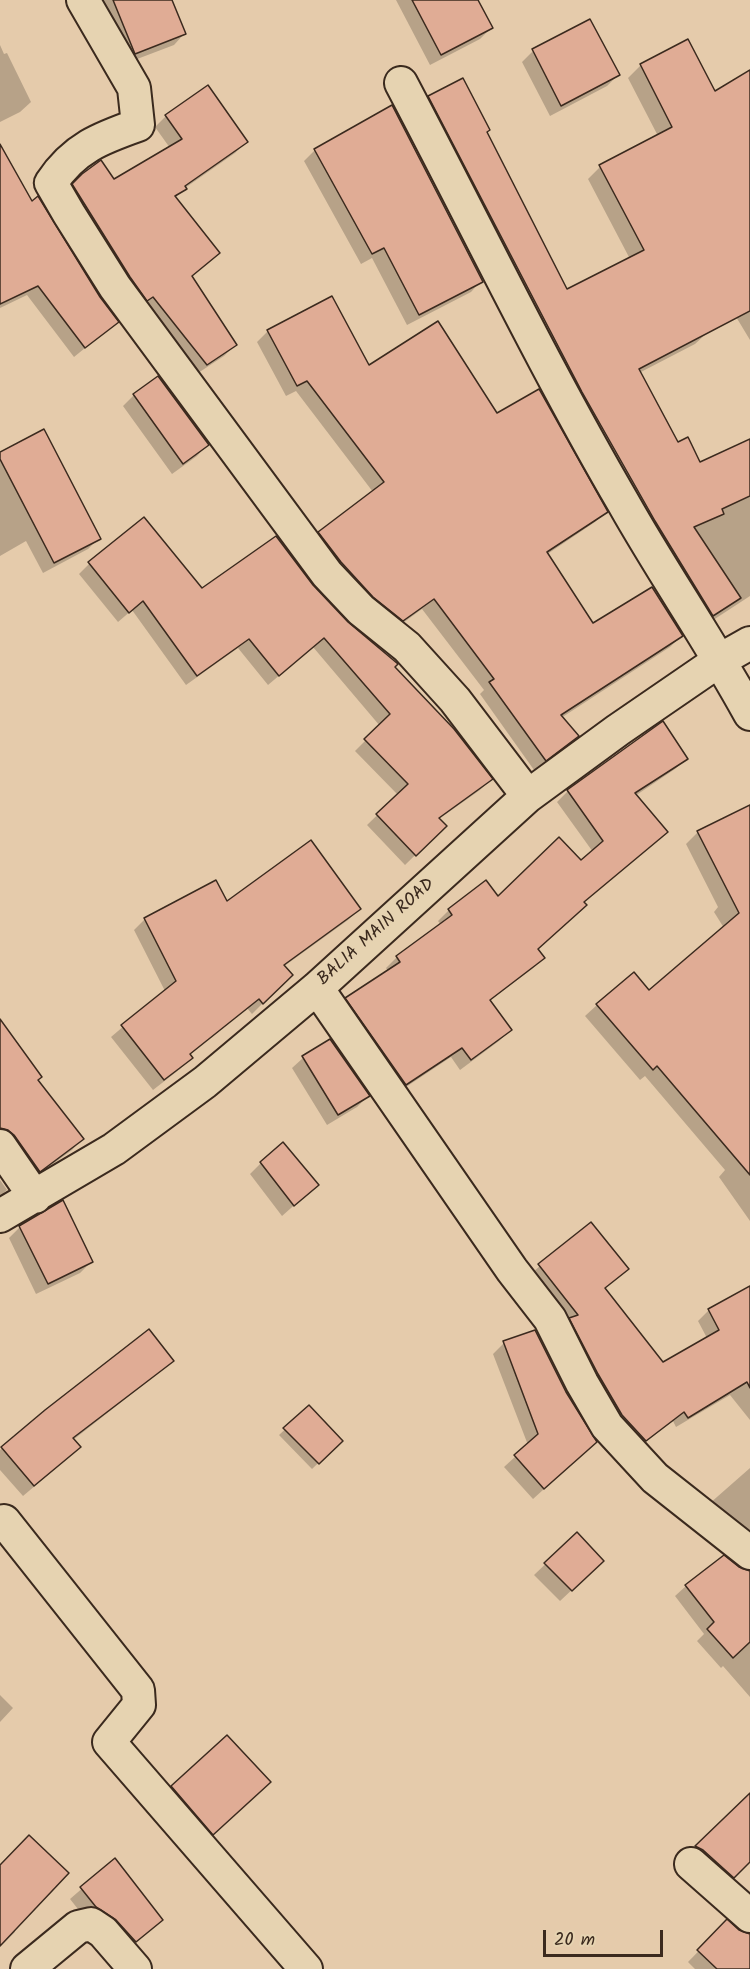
<!DOCTYPE html>
<html>
<head>
<meta charset="utf-8">
<style>
  body { margin:0 }
  #map { position:relative; width:750px; height:1969px; overflow:hidden; background:#e5cbab; font-family:Kalam,sans-serif }
  canvas { display:block }
  .scale { position:absolute; left:543px; top:1930px; width:120px; height:27px; box-sizing:border-box; border:3px solid #3b2a1e; border-top:0; padding-left:8px; font-size:18px; line-height:21px; white-space:nowrap; color:#3b2a1e; -webkit-text-stroke:4px #e6d3b1; paint-order:stroke }
</style>
</head>
<body>
<div id="map">
<canvas width="750" height="1969"></canvas>
<div class="scale">20 m</div>
</div>
<script>
const g = document.querySelector('canvas').getContext('2d');
g.lineJoin = 'round';
function paint(path, color) {
  g.fillStyle = color;
  g.fill(path, 'evenodd');
}
function strokePath(path, color, width, dash) {
  g.strokeStyle = color;
  g.lineWidth = width;
  g.lineCap = dash ? 'butt' : 'round';
  g.setLineDash(dash || []);
  g.stroke(path);
}
function label(font, color, halo, rows, align = 'center') {
  g.font = font + ' Kalam,sans-serif';
  g.lineWidth = 4.5;
  g.setLineDash([]);
  g.textBaseline = 'middle';
  g.strokeStyle = halo;
  g.fillStyle = color;
  for (const [text, x, y, turn = 0] of rows) {
    g.save();
    g.translate(x, y);
    g.rotate((+turn || 0) * Math.PI / 180);
    g.textAlign = isNaN(turn) ? turn : align;
    if (halo) g.strokeText(text, 0, 0);
    g.fillText(text, 0, 0);
    g.restore();
  }
}
const shadow = new Path2D(`
  M89,0h82l13,34 -10,11 -50,19z
  M396,0h81l14,28 -11,11 -50,26z
  M590,21l28,54 -11,11 -57,30 -28,-54 11,-11z
  M0,45l4,9 3,-1 24,49 -11,10 -20,10z
  M641,65l73,28 36,-21v268l-62,-103 20,95 -13,12 -56,29 38,71 22,20 51,-23v155l-49,32 -285,-519 13,-12 57,36 81,158 63,-32 -42,-80 12,-12 58,-31 -30,-58z
  M166,116l80,26 -11,11 -50,35 -10,10 43,55 -27,24 44,68 -11,11 -29,19 -54,-69 -70,-119 12,-12 31,6 56,-33 -15,-21z
  M0,147l31,56 86,119 -43,35 -47,-62 -27,13z
  M315,150l166,131 -10,11 -64,33 -35,-67 -11,6 -57,-103z
  M268,331l229,84 109,96 -11,11 -49,33 46,70 89,11 -11,11 -109,71 16,18 -11,11 -32,23 -54,-76 4,-4 -62,-81 -30,22 -83,-87 10,-11 54,-41 -77,-101 -10,5 -29,-54z
  M134,395l73,50 -10,11 -25,18 -49,-68z
  M0,454l99,84 -11,11 -45,24 -17,-32 -26,15z
  M89,564l113,26 109,-4 82,82 98,111 -11,11 -41,29 6,7 -40,39 -38,-40 31,-30 -43,-44 25,-25 -67,-79 -45,38 -30,-37 -52,37 -54,-75 -14,12 -39,-48z
  M686,759l-11,10 -40,27 30,36 -82,71 -46,47 6,8 -11,11 -43,32 21,29 -11,11 -39,29 -9,-13 -57,38 -58,-85 10,-11 42,-28 -2,-3 11,-11 44,-32 -3,-4 11,-11 49,-11 83,-37 12,-10 -36,-50 11,-11z
  M750,806v415l-31,-44 6,-7 -80,-94 -5,4 -55,-64 12,-11 52,-13 75,-64 -10,-16 4,-5 -32,-63 12,-12z
  M226,903l133,6 -11,11 -65,47 8,8 -39,39 -5,-6 -58,47 2,3 -11,11 -27,21 -42,-53 54,-46 -31,-61 11,-11z
  M0,1056l36,24 46,59 -10,11 -44,32 -28,-39z
  M303,1058l65,38 -11,11 -30,18 -35,-57z
  M261,1163l56,22 -35,31 -32,-42z
  M0,1180l7,10 -7,6z
  M591,1224l36,45 -23,20 59,75 44,-26 -9,-17 11,-11 41,-22v132l-20,-25 -54,32 -3,-6 -39,30 -106,-175z
  M20,1227l71,35 -11,11 -44,21 -27,-56z
  M504,1343l80,110 -51,46 -29,-32 24,-22 -35,-91z
  M172,1361l-11,10 -88,69 -5,18 -45,38 -23,-26v-20l46,-39z
  M309,1407l32,34 -29,28 -33,-34z
  M750,1468v82l-41,-46z
  M577,1534l14,38 -31,29 -26,-26z
  M724,1557l14,11 12,4v125l-27,-31 -2,2 -24,-27 7,-7 -29,-38 11,-10z
  M0,1695l13,13 -13,14z
  M172,1787l86,6 -57,51 -40,-46z
  M750,1795v66l-28,27 -37,-30z
  M115,1860l46,60 -37,32 -39,-34 -15,-19z
  M0,1867l15,65 -15,15z
  M727,1922l11,9 12,4v34h-55l-7,-7z`);
const building = new Path2D(`
  M113,0h59l14,34 -51,20z
  M412,0h66l15,28 -52,27z
  M590,19l30,56 -59,31 -29,-57z
  M688,39l27,52 35,-21v241l-111,58 39,73 10,-5 12,25 50,-23v57l-28,13 2,5 -30,13 47,71 -28,18 -58,-95 -73,-129 -154,-296 35,-18 27,52 -3,2 80,157 77,-39 -45,-85 73,-38 -32,-63z
  M208,85l40,57 -63,44 2,3 -12,7 45,57 -28,23 45,69 -30,20 -54,-68 -6,4 -17,-24 -58,-93 10,-10 19,-14 13,19 68,-40 -17,-24z
  M392,105l91,177 -64,33 -35,-67 -12,6 -58,-105z
  M0,144l32,57 6,-5 62,101 19,25 -34,26 -47,-62 -38,18z
  M332,296l37,69 69,-44 59,92 42,-24 69,123 -61,40 46,71 59,-36 31,49 -122,79 18,21 -33,25 -57,-79 5,-3 -60,-80 -31,22 -30,-24 -32,-35 -23,-30 66,-50 -77,-101 -10,5 -30,-56z
  M158,376l51,69 -26,19 -50,-70z
  M44,429l57,110 -47,24 -54,-104v-7z
  M144,517l58,71 74,-52 37,49 35,37 50,42 -3,3 59,62 39,50 -54,39 8,8 -31,30 -40,-42 32,-30 -44,-45 26,-25 -66,-76 -45,38 -30,-37 -52,37 -54,-75 -14,12 -41,-51z
  M663,721l25,38 -53,34 33,39 -84,70 3,3 -49,44 7,9 -55,42 22,30 -41,30 -9,-12 -56,37 -61,-87 55,-36 -4,-6 56,-41 -4,-6 38,-29 12,16 61,-59 22,23 22,-19 -36,-51z
  M750,805v370l-93,-109 -4,4 -57,-66 38,-32 15,18 90,-77 -42,-82z
  M311,840l50,69 -77,56 9,10 -30,29 -4,-5 -69,55 3,4 -29,22 -43,-55 55,-44 -32,-63 72,-38 11,21z
  M0,1019l42,58 -4,3 46,59 -44,33 -26,-37 -6,-5 -8,-2z
  M330,1039l40,57 -32,19 -36,-59z
  M283,1142l36,43 -25,21 -34,-44z
  M63,1200l30,62 -45,22 -29,-58z
  M591,1222l38,47 -24,19 58,74 56,-32 -11,-21 42,-23v102l-3,-6 -59,36 -4,-6 -38,29 -24,-26 -24,-41 -29,-56 9,-3 -40,-51z
  M149,1329l25,32 -101,77 8,9 -47,39 -33,-39 44,-37z
  M535,1330l31,62 31,50 -53,47 -30,-34 24,-21 -35,-93z
  M309,1405l34,36 -24,23 -36,-36z
  M577,1532l27,29 -32,30 -28,-28z
  M724,1555l15,12 11,4v71l-17,16 -26,-29 7,-7 -29,-37z
  M227,1735l44,47 -58,53 -42,-49z
  M750,1793v69l-16,16 -31,-28 -8,-4z
  M29,1835l40,38 -69,73v-81z
  M115,1858l48,62 -27,22 -20,-22 -20,-13 -16,-20z
  M727,1919l12,11 11,4v35h-33l-20,-19z`);
const street = new Path2D(`
  M83,0l51,88 4,37c-37,13 -64,23 -87,58l18,31 46,73 212,287 34,36 46,37 48,53 73,96
  M401,83c74,140 143,284 223,421 40,71 87,138 126,210
  M317,988l195,282 38,49 32,64 25,43 48,52 95,75
  M0,1146l35,51
  M0,1216l114,-67 91,-67 112,-94 211,-192 90,-66 102,-70 30,-17
  M0,1524l4,-3 134,169 1,15 -30,37 197,227
  M691,1864l59,52
  M27,1969l51,-42 13,-3 12,8 32,37`);
const streetNames = [
  ["BALIA MAIN ROAD",377,933,-42]
];
paint(shadow, '#0003');
paint(building, '#e0ac95');
strokePath(building, '#3b2a1e', 1.5);
strokePath(street, '#3b2a1e', 36);
strokePath(street, '#e6d3b1', 32);
label('18px', '#3b2a1e', '#e6d3b1', streetNames);
</script>
</body>
</html>
